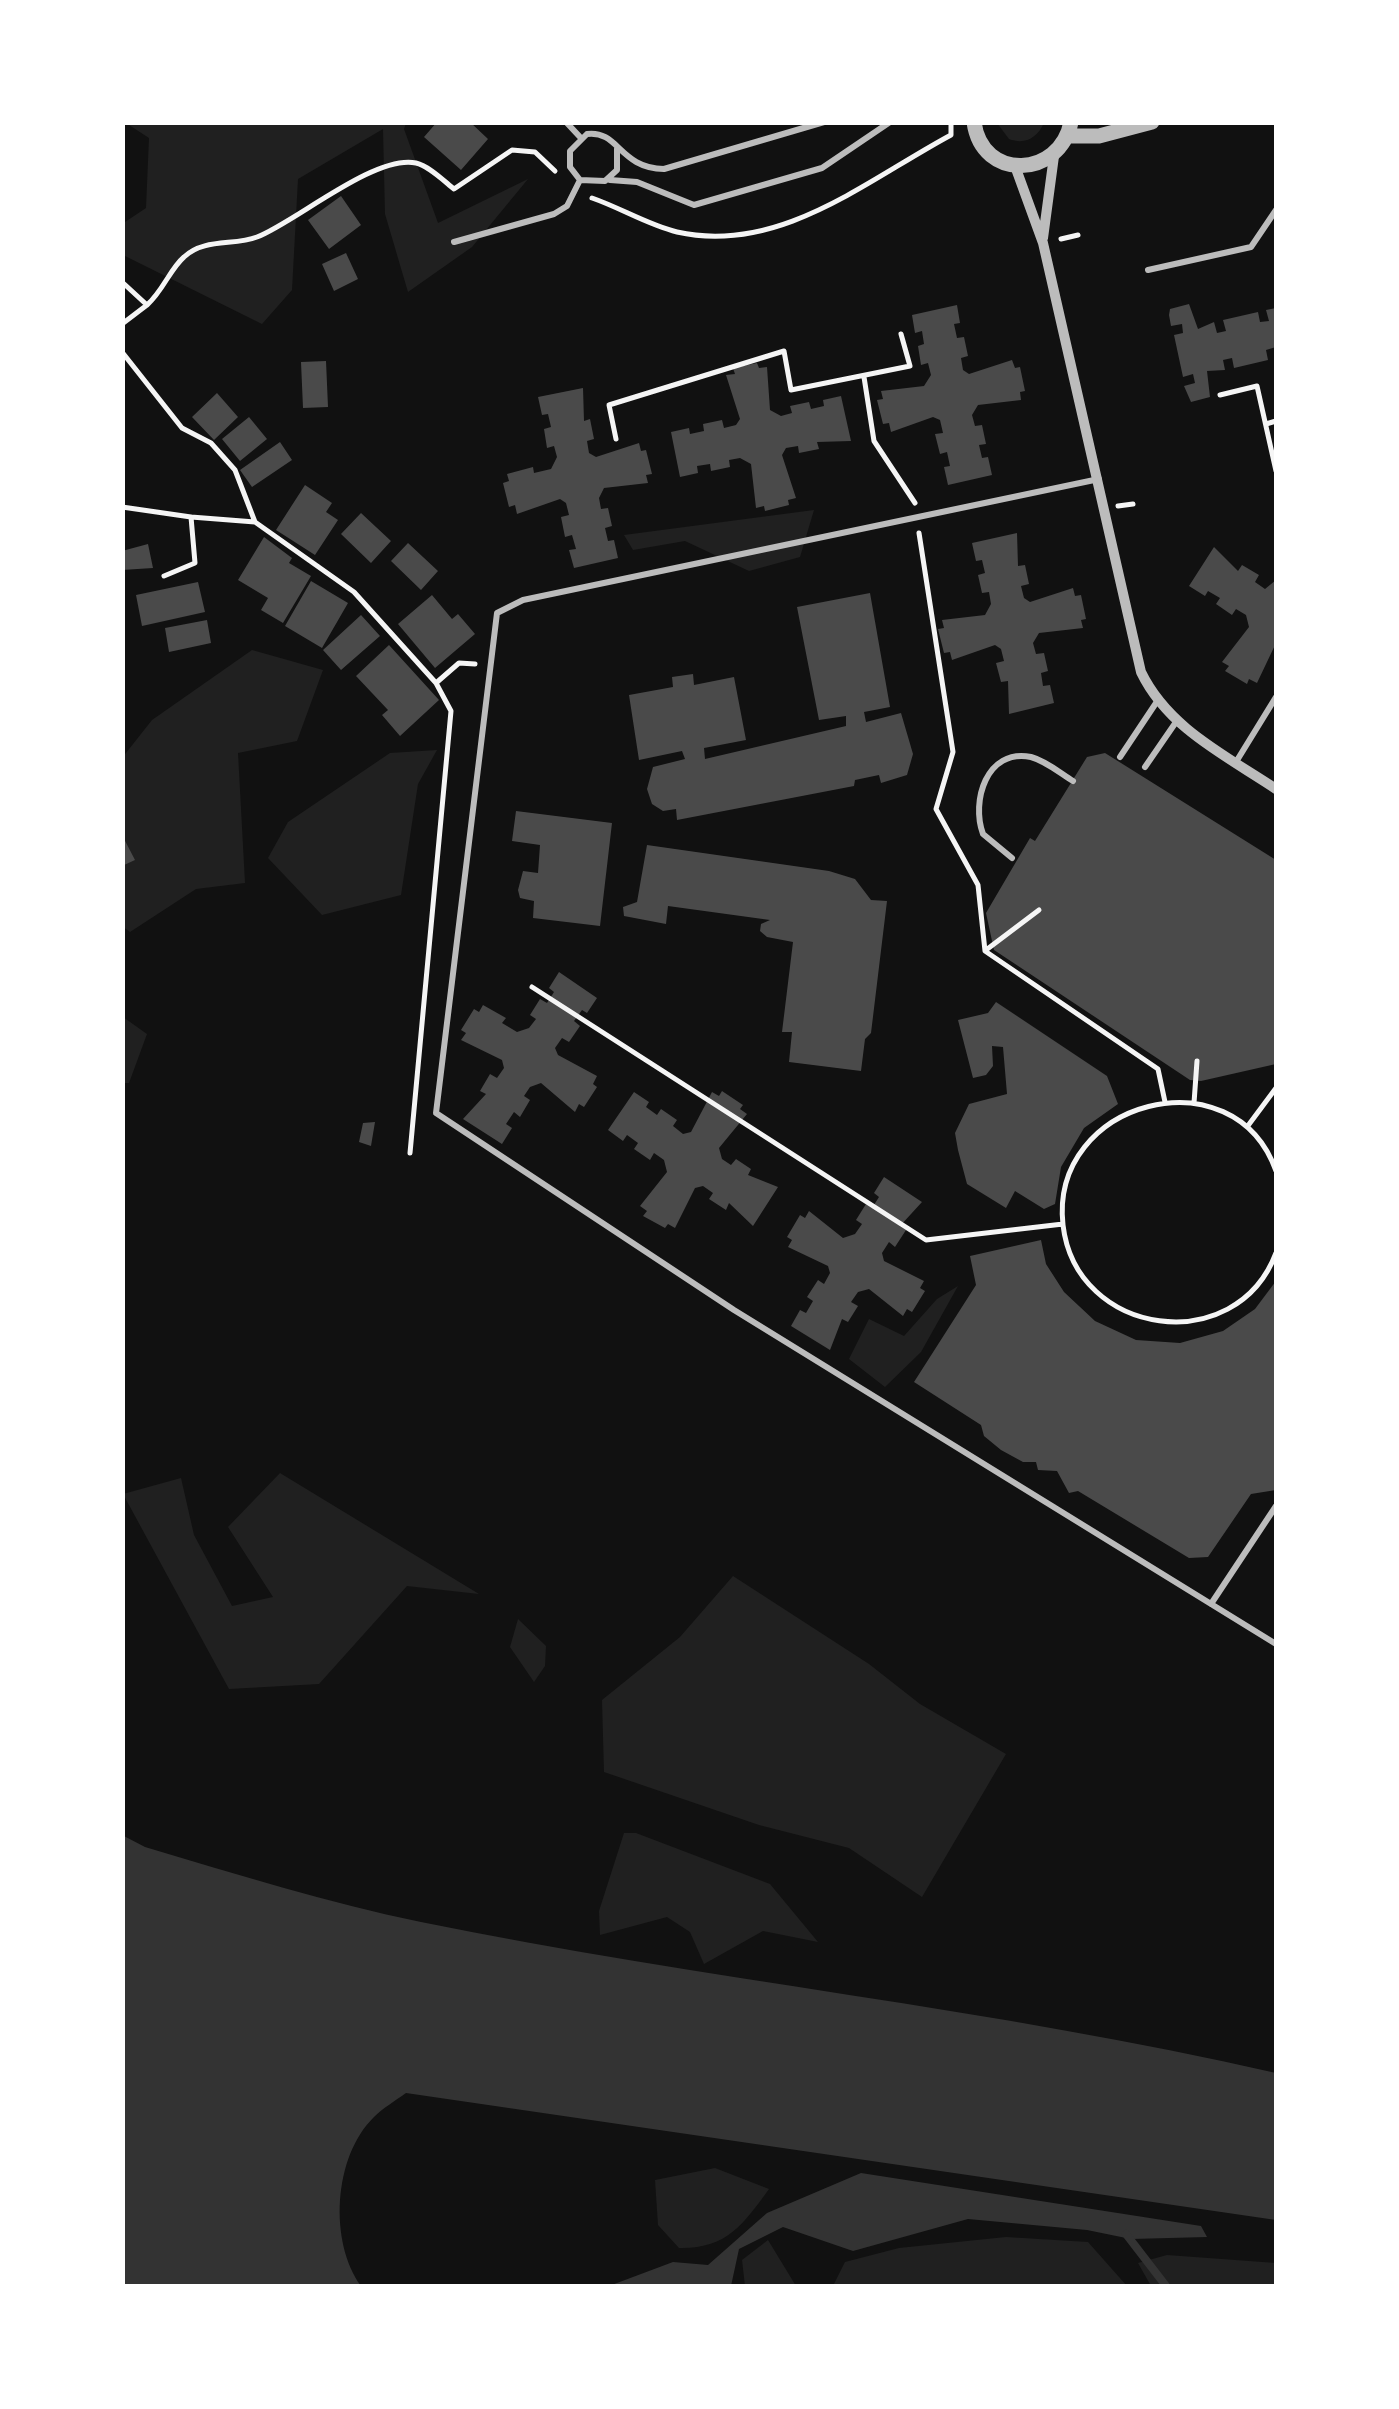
<!DOCTYPE html>
<html>
<head>
<meta charset="utf-8">
<style>
  body { margin:0 }
  #map { position:relative; width:1399px; height:2409px; overflow:hidden; background:#111; font-family:Arial,sans-serif }
  canvas { display:block }
  .frame { position:absolute; inset:0; border:125px solid #fff; pointer-events:none }
</style>
</head>
<body>
<div id="map">
<canvas width="1399" height="2409"></canvas>
<div class="frame"></div>
</div>
<script>
const g = document.querySelector('canvas').getContext('2d');
g.lineJoin = 'round';
function paint(path, color) {
  g.fillStyle = color;
  g.fill(path, 'evenodd');
}
function strokePath(path, color, width, dash) {
  g.strokeStyle = color;
  g.lineWidth = width;
  g.lineCap = dash ? 'butt' : 'round';
  g.setLineDash(dash || []);
  g.stroke(path);
}
const green = new Path2D(`
  M126,123h280l-2,6 34,94 90,-44 -56,68 -64,45 -23,-78 -2,-85 -85,50 -6,111 -30,34 -139,-69 -1,-31 24,-16 3,-70z
  M997,123v-1l47,1c-7,15 -19,22 -35,16z
  M814,510l-14,47 -51,14 -64,-30 -52,9 -9,-15z
  M252,650l71,20 -26,71 -59,12 7,130 -49,6 -66,43 -8,-6v-168l30,-38z
  M437,750l-19,34 -17,111 -79,20 -54,-57 20,-36 102,-69z
  M123,1017l24,17 -18,49h-6z
  M958,1286l-37,66 -36,35 -36,-28 20,-40 35,17 33,-37z
  M280,1473l199,121 -72,-8 -88,98 -90,5 -106,-195 58,-16 13,57 38,71 41,-9 -45,-70z
  M733,1576l136,88 51,40 86,50 -84,143 -73,-49 -90,-23 -155,-53 -2,-72 78,-63z
  M518,1619l28,27 -1,20 -11,16 -24,-35z
  M624,1833h12l134,51 48,58 -55,-11 -59,33 -14,-32 -23,-15 -67,18 -1,-24z
  M715,2168l54,21c-26,36 -43,60 -90,59l-21,-23 -3,-45z
  M1006,2237l82,5 39,44h-294l12,-24 54,-14z
  M768,2240l28,46h-51l-3,-26z
  M1167,2255l109,8v23h-125l-13,-23z`);
const water = new Path2D(`
  M122,1835l23,12c91,27 183,56 276,75 284,58 573,86 855,151v147l-870,-127c-11,8 -23,15 -32,24 -41,40 -45,125 -13,169h-238z
  M861,2173l340,53 6,11 -76,2 -44,-9 -119,-11 -115,32 -70,-24 -44,22 -8,37h-122l64,-24 35,3 59,-52z`);
const stream = new Path2D(`
  M1126,2234l40,52`);
const building = new Path2D(`
  M437,122h33l18,17 -27,31 -37,-33z
  M341,196l20,29 -32,24 -21,-29z
  M346,253l12,26 -24,12 -12,-27z
  M1189,304l9,25 16,-7 3,11 9,-2 -3,-11 35,-8 2,10 9,-1 -3,-11 10,-2v39l-10,3 2,10 -34,8 -2,-10 -9,2 2,10 -18,1 3,26 -19,5 -7,-16 11,-3 -2,-9 -10,3 -9,-42 9,-2 -1,-9 -11,2 -2,-11 1,-6z
  M957,305l3,18 -6,1 3,14 7,-1 4,19 -7,2 2,12 6,4 43,-14 3,8 5,-1 5,24 -5,1 1,8 -43,5 -6,10 3,11 7,-1 4,19 -7,1 3,13 6,-1 4,18 -44,10 -4,-18 6,-1 -3,-14 -7,2 -5,-20 8,-1 -3,-13 -7,-3 -42,15 -2,-9 -6,1 -6,-24 6,-1 -2,-8 43,-5 7,-11 -3,-12 -7,2 -3,-19 6,-2 -2,-13 -7,2 -3,-18z
  M326,361l2,46 -25,1 -2,-46z
  M757,363l2,5 8,-1 3,43 11,6 11,-3 -2,-7 19,-4 2,7 13,-3 -1,-6 18,-4 10,45 -34,1 2,7 -20,4 -1,-7 -12,2 -4,7 14,43 -8,2 1,5 -24,6 -1,-5 -8,2 -5,-44 -11,-6 -11,2 1,7 -19,4 -1,-7 -13,2 1,7 -18,4 -9,-45 18,-4 1,6 14,-3 -1,-7 19,-4 2,8 12,-3 4,-6 -14,-44 9,-1 -2,-6z
  M583,388l1,33 6,-2 4,20 -7,2 2,12 7,4 43,-14 2,8 5,-1 6,24 -6,1 2,8 -44,5 -5,10 2,11 7,-1 4,18 -7,2 3,13 6,-1 4,18 -44,10 -5,-18 7,-1 -4,-14 -7,2 -4,-20 8,-2 -3,-12 -6,-4 -43,15 -2,-9 -6,2 -6,-24 6,-2 -2,-7 26,-7 1,6 17,-4 6,-12 -3,-11 -7,2 -3,-19 7,-2 -3,-13 -6,1 -4,-18z
  M217,393l21,24 -24,23 -22,-23z
  M249,417l18,22 -27,22 -18,-22z
  M280,442l12,18 -40,27 -12,-17z
  M305,485l27,18 -6,9 12,8 -23,35 -39,-25z
  M361,513l30,28 -20,22 -30,-29z
  M1017,533l1,33 7,-1 4,19 -8,2 3,12 6,4 43,-14 2,8 6,-1 5,24 -5,1 2,8 -44,5 -6,10 3,11 8,-1 4,18 -7,2 2,13 7,-1 4,18 -45,11 -1,-33 -7,1 -5,-19 8,-2 -3,-12 -6,-4 -43,15 -2,-8 -6,1 -6,-24 6,-1 -2,-8 43,-5 6,-11 -2,-12 -7,1 -4,-18 7,-2 -3,-13 -6,1 -4,-18z
  M264,537l28,21 -3,5 22,13 -28,47 -22,-13 7,-12 -30,-18z
  M408,543l30,28 -17,19 -30,-29z
  M148,544l5,24 -31,2v-19z
  M1214,547l24,24 4,-6 17,10 -4,7 10,7 11,-9v63l-19,40 -8,-4 -2,5 -22,-13 4,-5 -7,-4 27,-35 -3,-12 -10,-6 -4,6 -16,-11 4,-6 -12,-7 -3,5 -16,-10z
  M311,581l37,22 -26,45 -37,-22z
  M198,582l7,30 -63,14 -6,-31z
  M870,593l20,114 -26,5 2,10 35,-9 12,41 -6,21 -26,8 -2,-8 -24,5 -1,6 -177,34 -1,-11 -13,2 -11,-7 -5,-15 6,-22 32,-8 -3,-8 -43,9 -10,-65 44,-8 -1,-10 21,-3 1,11 40,-8 12,63 -42,8 1,11 141,-33v-10l-27,4 -22,-113z
  M432,595l20,24 6,-5 17,20 -40,34 -37,-44z
  M361,615l19,21 -39,34 -18,-20z
  M207,620l4,23 -42,9 -4,-24z
  M389,645l50,55 -39,36 -18,-21 6,-5 -32,-34z
  M1105,753l171,107v204l-75,17 -11,-1 -196,-130 -8,-37 44,-75 5,3 52,-84z
  M516,811l96,12 -12,103 -67,-8 1,-17 -14,-3 -2,-8 5,-19 15,2 2,-28 -28,-4z
  M122,835l13,25 -13,6z
  M647,845l182,26 26,8 16,21 16,1 -16,132 -6,6 -4,32 -72,-9 3,-30h-10l11,-90 -26,-5 -7,-6 1,-7 9,-4 -102,-14 -2,18 -42,-8 -1,-9 14,-5z
  M559,972l38,26 -10,15 -5,-3 -8,11 6,5 -11,16 -7,-4 -7,10 3,7 39,21 -4,8 4,3 -13,20 -5,-3 -4,8 -34,-29 -11,4 -6,9 6,4 -10,17 -6,-5 -8,12 6,4 -10,16 -39,-25 23,-25 -6,-3 10,-17 7,4 7,-10 -2,-8 -41,-20 5,-7 -5,-3 13,-21 5,3 4,-7 23,13 -4,5 15,9 12,-4 7,-9 -6,-4 10,-16 7,4 7,-11 -5,-4z
  M996,1002l111,74 11,28 -34,24 -23,39 -6,37 -11,5 -29,-18 -9,17 -39,-24 -9,-34 -3,-17 14,-29 38,-10 -4,-47 -11,-1 1,20 -7,9 -13,3 -15,-58 30,-7z
  M722,1091l21,14 -3,4 7,5 -28,34 3,11 9,6 5,-6 15,10 -3,6 30,12 -25,39 -24,-23 -3,7 -17,-11 4,-6 -10,-7 -8,2 -20,40 -7,-4 -3,4 -22,-12 4,-5 -7,-5 27,-34 -3,-12 -10,-7 -4,7 -16,-11 4,-6 -11,-8 -4,6 -15,-11 26,-38 15,10 -3,5 11,8 4,-6 16,11 -4,6 10,8 8,-2 21,-40 7,4z
  M375,1122l-4,24 -12,-4 4,-19z
  M884,1177l38,25 -22,24 6,4 -11,17 -6,-5 -7,11 2,8 40,20 -4,7 5,3 -13,21 -5,-3 -4,7 -34,-27 -11,3 -7,10 7,4 -10,16 -6,-3 -12,31 -39,-24 9,-16 6,3 7,-12 -6,-4 11,-17 6,4 6,-11 -2,-7 -40,-19 4,-7 -5,-3 13,-22 5,3 4,-7 34,27 12,-4 7,-10 -6,-4 10,-16 6,4 7,-11 -5,-4z
  M1041,1240l5,24 18,28 31,29 41,19 44,3 43,-12 32,-22 21,-28v209l-25,4 -43,63 -19,1 -111,-67 -9,2 -12,-22 -19,-1 -2,-8h-13l-22,-12 -17,-14 -3,-11 -67,-43 62,-97 -6,-29z`);
const path = new Path2D(`
  M592,198c29,10 56,27 85,34 102,23 190,-52 274,-97v-13
  M1061,239l17,-4
  M122,282l25,23c16,-14 23,-36 37,-48 20,-19 50,-11 73,-20 37,-14 118,-83 159,-74 13,3 28,18 38,26l58,-39 23,2 20,19
  M122,324l25,-19
  M122,352l60,76 29,15 24,27 20,52 99,70 82,91 15,28 -41,442
  M864,377l10,64 41,62
  M1220,395l37,-9 19,85
  M1266,424l10,-3
  M616,439l-7,-34 175,-54 7,39 119,-24 -9,-32
  M1118,506l15,-2
  M122,507l69,10
  M919,533l34,219 -17,57 42,76 7,66 173,118 7,33
  M164,576l31,-13 -4,-46 64,5
  M436,683l23,-20 16,1
  M986,950l53,-40
  M532,987l394,253 137,-16
  M1194,1103l3,-42
  M1247,1127l29,-39
  M1276,1171c-42,-119 -227,-71 -213,54 13,112 173,134 213,28`);
const service = new Path2D(`
  M566,122l14,15
  M617,149v21l-12,11 -25,-1 -10,-13v-16l17,-17c32,-4 32,34 77,35l160,-47
  M610,180l27,2 57,23 128,-37 68,-46
  M454,242l100,-28 13,-8 13,-26
  M1148,270l103,-23 25,-37
  M1099,479l-576,121 -26,13 -61,500 298,197 542,334
  M1120,757l36,-54
  M1236,762l40,-65
  M1145,767l31,-45
  M1012,858l-29,-24c-12,-32 3,-86 48,-77 15,4 29,16 42,24
  M1211,1604l65,-98`);
const minor = new Path2D(`
  M1015,166l28,77 98,429c27,56 84,83 135,117
  M1043,238l11,-82`);
const tertiary = new Path2D(`
  M974,122c8,60 86,56 97,0
  M1068,136h31l53,-14`);
paint(green, '#202020');
paint(water, '#333');
strokePath(stream, '#333', 8);
paint(building, '#4a4a4a');
strokePath(path, '#f5f5f5', 5);
strokePath(service, '#bcbcbc', 6);
strokePath(minor, '#bcbcbc', 10);
strokePath(tertiary, '#bcbcbc', 15);
</script>
</body>
</html>
